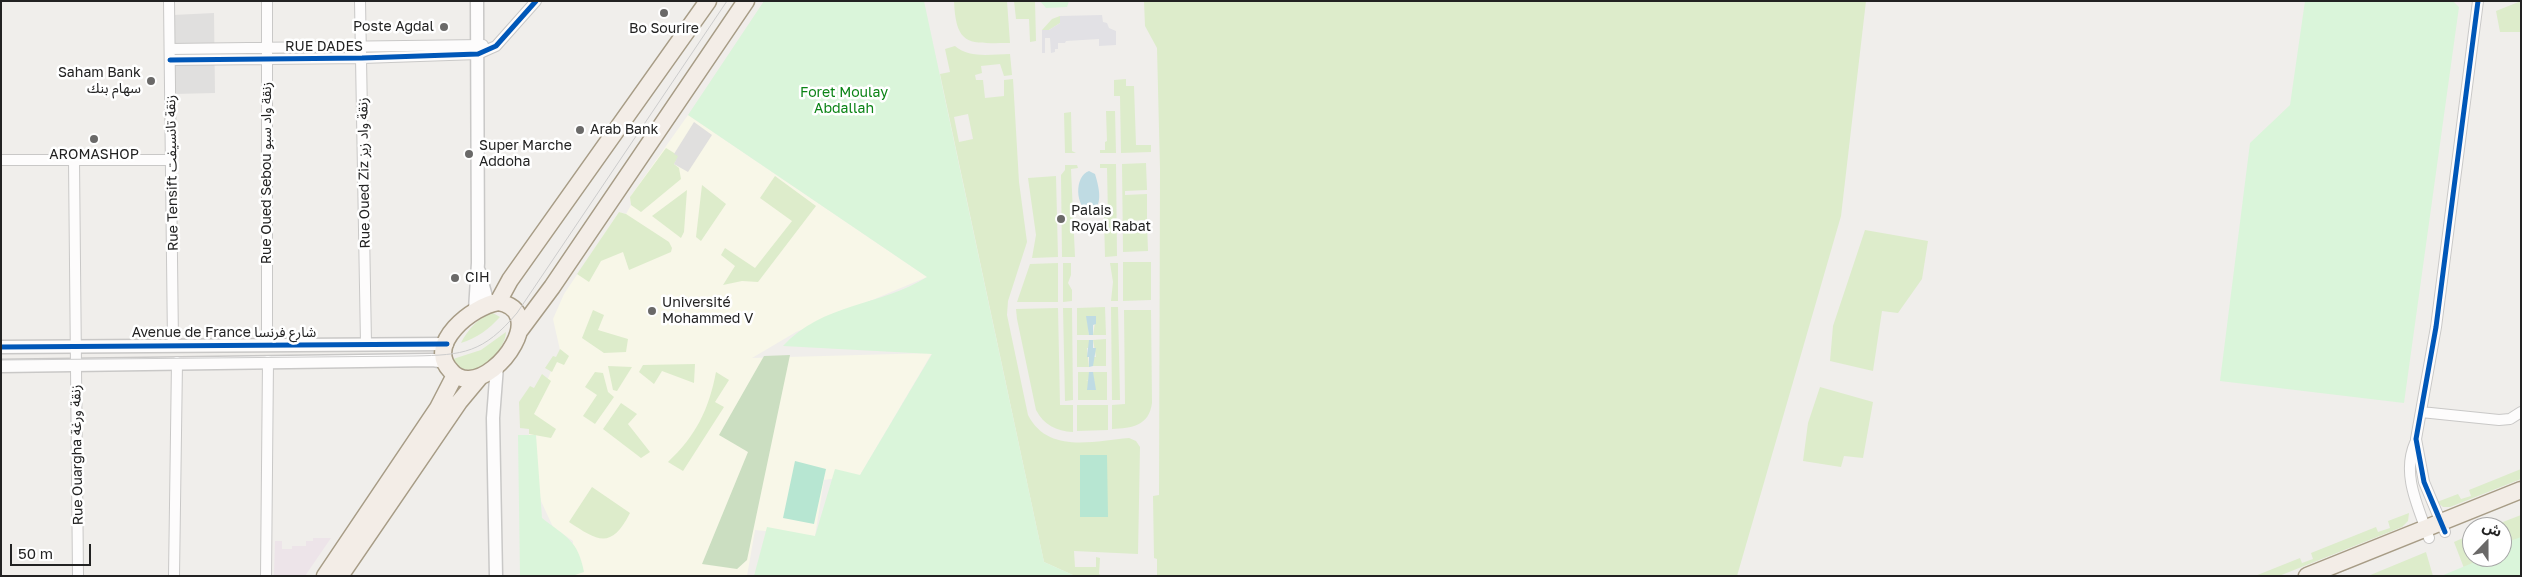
<!DOCTYPE html>
<html>
<head>
<meta charset="utf-8">
<style>
  body { margin:0 }
  #map { position:relative; width:2522px; height:577px; overflow:hidden; background:#f0eeeb; font-family:"Golos Text","Noto Sans Arabic",sans-serif }
  canvas { display:block }
  .frame { position:absolute; inset:0; border:2px solid #222; pointer-events:none }
  .north { position:absolute; left:2462px; top:517px; width:50px; height:50px; box-sizing:border-box; background:#fff; border:1px solid #a7a7a7; border-radius:50%; rotate:22deg; font-size:14px; font-weight:700; line-height:20px; text-align:center; color:#222 }
  .north::after { content:''; display:block; margin:auto; width:18px; height:22px; background:#6a6968; clip-path:polygon(50% 0,100% 100%,50% 72%,0 100%) }
  .scale { position:absolute; left:10px; top:544px; width:81px; height:22px; box-sizing:border-box; border:2px solid #222; border-top:0; padding-left:6px; font-size:15px; line-height:18px; white-space:nowrap; color:#222; -webkit-text-stroke:4px #fff; paint-order:stroke }
</style>
</head>
<body>
<div id="map">
<canvas width="2522" height="577"></canvas>
<div class="frame"></div>
<div class="north">ش</div>
<div class="scale">50 m</div>
</div>
<script>
const g = document.querySelector('canvas').getContext('2d');
g.lineJoin = 'round';
function paint(path, color) {
  g.fillStyle = color;
  g.fill(path, 'evenodd');
}
function strokePath(path, color, width, dash) {
  g.strokeStyle = color;
  g.lineWidth = width;
  g.lineCap = dash ? 'butt' : 'round';
  g.setLineDash(dash || []);
  g.stroke(path);
}
function label(font, color, halo, rows, align = 'center') {
  g.font = font + ' "Golos Text","Noto Sans Arabic",sans-serif';
  g.lineWidth = 5;
  g.setLineDash([]);
  g.textBaseline = 'middle';
  g.strokeStyle = halo;
  g.fillStyle = color;
  for (const [text, x, y, turn = 0] of rows) {
    g.save();
    g.translate(x, y);
    g.rotate((+turn || 0) * Math.PI / 180);
    g.textAlign = isNaN(turn) ? turn : align;
    if (halo) g.strokeText(text, 0, 0);
    g.fillText(text, 0, 0);
    g.restore();
  }
}
const industrial = new Path2D(`
  M313,538h18l-26,38 -31,-1 1,-34h7v8h10v-3h14v-5h7z`);
const education = new Path2D(`
  M688,115l239,162 -131,55 -44,26 180,-5 -72,122 -36,5 -9,56 -60,-6 -8,46h-175l1,-35 -20,-14 -12,-26 -12,-67 4,-20 27,-64 -7,-31 11,-25 55,-82 7,2 5,-9 -1,-8z`);
const grass = new Path2D(`
  M954,1h53l3,42c-40,0 -54,5 -56,-42z
  M1014,1h21l1,40 -6,1 -1,-23h-13z
  M1144,1h722l-25,215 -104,360h-580v-17l-3,-1 -1,-62 6,-1 1,-326 -3,-121 -12,-22z
  M2521,1v31h-21l-4,-21z
  M1060,16v7l-11,7h-7l10,-11z
  M955,46c15,13 37,8 55,8l2,21 -8,1 -4,-12 -19,2 1,7 -7,2 1,5h7l2,18 19,-2v-16l9,-1 6,103 8,60 -19,59 -1,14 21,100c20,39 65,26 101,23l7,3 4,6 -2,107 -64,-3 1,16h21v-10l4,1 -1,16 3,2h-27l-31,-14 -104,-488 10,-2 -5,-23zM968,114l5,25 -14,3 -5,-25z
  M1126,79v7h8l2,59h15v7l-30,1 -1,-57h-6v-16z
  M1106,111h9l1,42h-16v-3h5v-8l2,-1z
  M1071,112l1,39 4,2h-11l-1,-40z
  M666,148l13,8 -5,8 5,4 2,11 -40,33 -10,-7 -1,-8z
  M1146,163l1,27 -22,1v4l22,-1v26l-22,1 1,3h21l1,27 -25,1 -1,-88z
  M1100,164h16l1,92 -12,1 -1,-40 4,-1 -1,-48h-7z
  M1065,165h12l1,3 -7,1 4,88h-13l-1,-82 4,-5z
  M775,176l41,30 -58,76 -16,-1 -19,4 12,-19 -14,-11 4,-7 30,20 37,-47 -32,-23z
  M1056,176l2,81 -26,1 4,-23 -8,-57z
  M702,185l24,19 -25,37 -5,-4z
  M687,190l-3,42 -3,6 -29,-22z
  M619,212l7,2 43,28 3,6 -1,4 -42,18 -6,-18 -22,9 -12,21 -12,-8z
  M1865,230l63,11 -6,38 -24,34 -16,-2 -9,60 -43,-10 3,-35z
  M1123,262h28v38l-28,1z
  M1058,263v39h-41l13,-38z
  M1063,263h8v12l-3,8 4,7v11l-9,1z
  M1110,263h8v38h-7l2,-19z
  M1105,307l1,28h-13l3,-19h-9l2,19h-12v-27z
  M1111,307h7l2,93h-8z
  M1058,308l2,97h13v27c-17,-1 -29,-7 -37,-22l-19,-91 -1,-10z
  M1063,308h9l1,92 -8,1z
  M593,310l11,5 -6,15 30,9 -2,13 -22,1 -22,-15z
  M1124,310h27l1,93c-3,23 -20,25 -40,26v-24l13,-1z
  M493,313l7,4c-11,12 -23,21 -39,26 6,-12 19,-28 32,-30z
  M506,332c-1,22 -38,55 -53,27l28,-9z
  M1106,339v27h-13v-9h3l-3,-17z
  M1077,340h12v8h-2l2,19h-12z
  M560,349l9,7 -5,9 -7,-3 -5,10 -7,-4 8,-12 3,1z
  M695,364l-1,19 -32,-12 -8,13 -15,-12 4,-7z
  M608,366l24,1 -15,24 -4,-1z
  M595,372l8,1 5,19 6,5 -19,27 -12,-8 14,-21 -12,-8z
  M716,372l13,8 -14,22 9,5 -41,64 -15,-9c28,-26 41,-53 48,-90z
  M1078,372h11v8l-3,1 10,-1h-3v-8h14v28h-29z
  M542,374l9,7 -17,33 22,15 -5,9 -22,-4v-5l-9,-1 -1,-26 11,-16 4,2z
  M1820,387l53,15 -10,56 -19,-2 -3,11 -38,-6 5,-38z
  M621,403l16,11 -9,10 22,28 -9,6 -38,-29z
  M1077,405h31v25l-31,1z
  M2521,469v10l-71,28h-7l-6,-5 21,-8 3,5 10,-3 -2,-6z
  M592,487l38,26c-19,37 -32,28 -61,9z
  M2409,513l-1,8 -6,6 -123,49h-24l45,-18 2,5 11,-4 -2,-6 65,-26 2,5 12,-4 -2,-7z
  M2521,515v57l-54,4 -13,-34 18,-8v23h30v-30h-12z
  M2426,552l7,24h-65z`);
const forest = new Path2D(`
  M790,355l-43,205 -10,9 -35,-5 46,-112 -29,-17 45,-79z`);
const park = new Path2D(`
  M764,1h160l120,561 31,14h-321l13,-49 48,9 20,-67 25,6 72,-121 -149,-8c39,-43 98,-40 144,-69l-239,-162z
  M1040,1h29l-2,6 -21,1z
  M2305,1h148l6,6 -55,396 -184,-22 30,-238 40,-38z
  M518,435h18l6,83c24,19 36,22 42,54l-12,4h-52z
  M2521,537v39h-80l46,-19h15v-13z`);
const pitch = new Path2D(`
  M1107,455l1,62h-28v-62z
  M795,461l31,8 -12,55 -31,-6z`);
const parking = new Path2D(`
  M214,13l1,80 -41,1 -1,-79z
  M694,122l18,13 -24,37 -14,-8 4,-8 -4,-2z`);
const plaza = new Path2D(`
  M1102,15l1,7 4,1 2,5 7,3v14l-17,1v-7l-33,2 -1,2h-7v6h-3v3l-4,1 -1,-15h-5v15h-3v-23h7l11,-7v-7z`);
const water = new Path2D(`
  M1089,171l6,3c3,10 10,33 -5,38 -15,-4 -16,-36 -1,-41z
  M1086,316h10v8l-3,1v10h-4z
  M1089,340h4v8h3l-3,18 -4,1v-10h-2z
  M1089,372h4l3,18h-9z`);
const minor = new Path2D(`
  M169,1l4,343
  M267,1c-1,114 1,229 0,343
  M360,1l6,343
  M170,49l313,-4
  M170,60l192,-2 116,-4 18,-8 40,-45
  M1,160h170
  M74,160l4,416
  M2421,412l78,8 11,-1 11,-7
  M2415,443c-14,32 4,65 14,95
  M2445,532l-21,-50 -8,-43 20,-112 42,-326
  M174,576l3,-214
  M266,576l2,-215`);
const tertiary = new Path2D(`
  M479,271l9,33
  M475,310l3,-47 -1,-262
  M1,347l446,-3
  M1,366l432,-6 12,2
  M496,576l-3,-158 4,-52`);
const primary = new Path2D(`
  M498,302l12,-22 198,-279
  M498,302c50,9 2,78 -30,77 -6,0 -13,-3 -17,-8 -27,-27 22,-65 47,-69z
  M520,330l32,-43 194,-286
  M325,576l113,-168 17,-33
  M340,576l119,-174 20,-24
  M2307,576l214,-86`);
const tram = new Path2D(`
  M1,360l413,-4c50,-1 69,-3 103,-43l210,-312`);
const cycleway = new Path2D(`
  M170,60l192,-2 116,-4 18,-8 40,-45
  M1,347l446,-3
  M2445,532l-21,-50 -8,-43 20,-112 42,-326`);
const markers = [
  [664,13,5,"#6a6968"],
  [444,27,5,"#6a6968"],
  [151,81,5,"#6a6968"],
  [580,130,5,"#6a6968"],
  [94,139,5,"#6a6968"],
  [469,154,5,"#6a6968"],
  [1061,219,5,"#6a6968"],
  [455,278,5,"#6a6968"],
  [652,311,5,"#6a6968"]
];
const poiNames = [
  ["Poste Agdal",434,27,"right"],
  ["Bo Sourire",664,29,"center"],
  ["Saham Bank",141,73,"right"],
  ["سهام بنك",141,89,"right"],
  ["Arab Bank",590,130],
  ["Super Marche",479,146],
  ["Addoha",479,162],
  ["AROMASHOP",94,155,"center"],
  ["Palais",1071,211],
  ["Royal Rabat",1071,227],
  ["CIH",465,278],
  ["Université",662,303],
  ["Mohammed V",662,319]
];
const streetNames = [
  ["RUE DADES",324,47],
  ["Rue Tensift زنقة تانسيفت",172,173,-91],
  ["Rue Oued Sebou زنقة واد سبو",267,173,-90],
  ["Rue Oued Ziz زنقة واد زيز",364,173,-91],
  ["Avenue de France شارع فرنسا",224,333],
  ["Rue Ouargha زنقة ورغة",77,455,-91]
];
const parkNames = [
  ["Foret Moulay",844,93],
  ["Abdallah",844,109]
];
paint(industrial, '#ede4e9');
paint(education, '#f8f7e8');
paint(grass, '#ddeccb');
paint(forest, '#cbdec1');
paint(park, '#daf5da');
paint(pitch, '#b7e6d2');
paint(parking, '#e0dfde');
paint(plaza, '#e2e1e5');
paint(water, '#bfdbe3');
strokePath(minor, '#c9c8c7', 12);
strokePath(tertiary, '#c9c8c7', 15);
strokePath(primary, '#a79c86', 19);
strokePath(minor, '#fdfcfc', 10);
strokePath(tertiary, '#fdfcfc', 12);
strokePath(primary, '#f3ede7', 16);
strokePath(tram, '#ccc', 1);
strokePath(cycleway, '#0057b8', 5);
for (const [x, y, r, color] of markers) {
  const dot = new Path2D();
  dot.arc(x, y, r, 0, 2 * Math.PI);
  g.fillStyle = color;
  g.fill(dot);
  strokePath(dot, '#fff', 2);
}
label('14px', '#222', '#fff', poiNames, 'left');
label('14px', '#222', '#fff', streetNames);
label('14px', '#0c8416', '#fff', parkNames);
</script>
</body>
</html>
